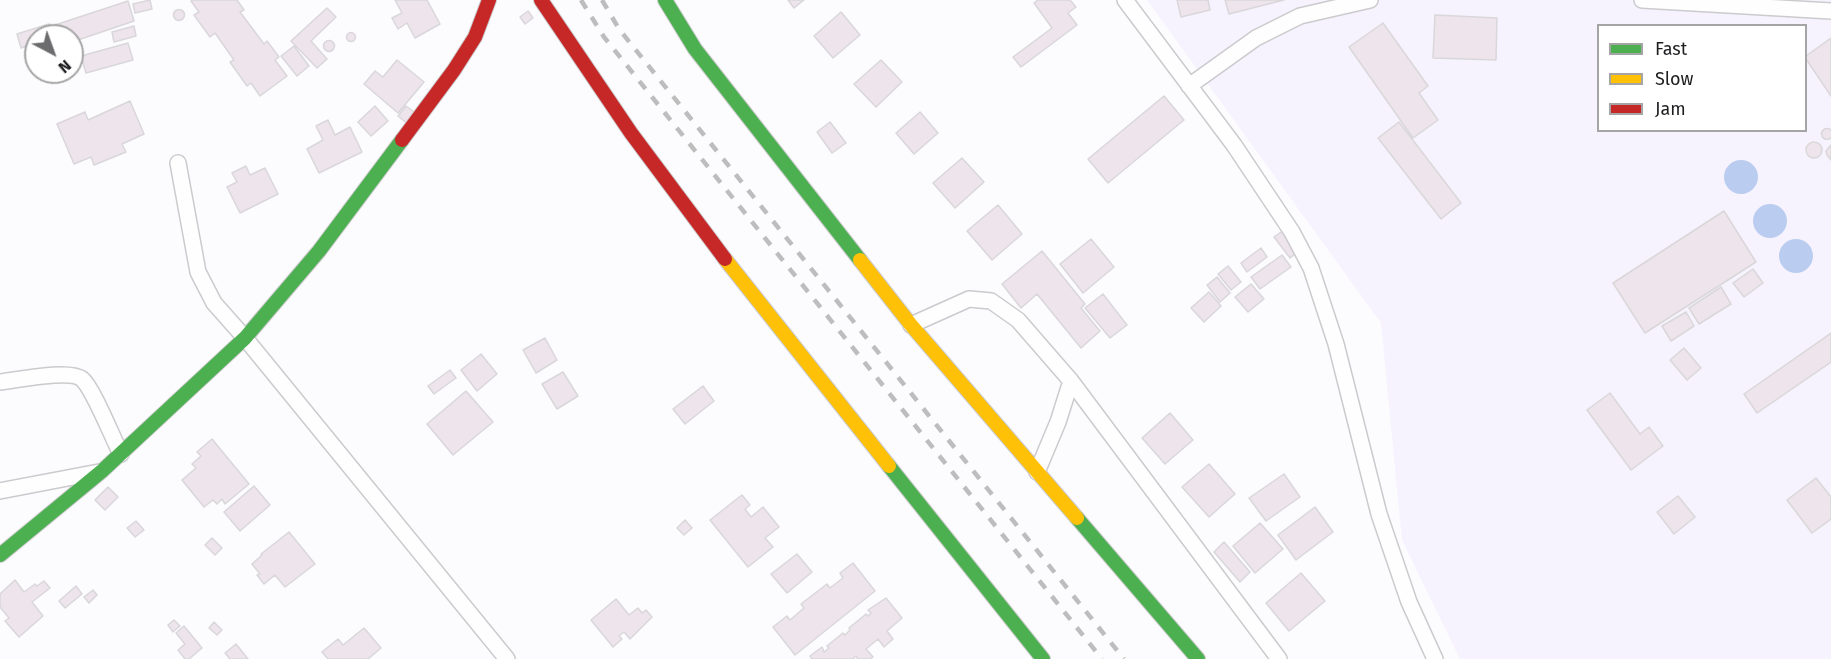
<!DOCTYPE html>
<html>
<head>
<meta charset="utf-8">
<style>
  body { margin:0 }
  #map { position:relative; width:1831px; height:659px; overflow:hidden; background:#fcfbfd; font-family:"Fira Sans",sans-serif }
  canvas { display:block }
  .legend { position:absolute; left:1597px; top:24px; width:210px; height:108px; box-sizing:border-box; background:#fff; border:2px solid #a5a5a6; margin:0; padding:8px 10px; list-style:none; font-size:18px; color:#1e1d20 }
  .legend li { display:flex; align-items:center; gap:12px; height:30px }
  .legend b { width:30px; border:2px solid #a5a5a6 }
  .north { position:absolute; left:24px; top:24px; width:60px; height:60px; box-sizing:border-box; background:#fff; border:2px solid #a5a5a6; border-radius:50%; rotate:139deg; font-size:16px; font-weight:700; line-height:24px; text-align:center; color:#1e1d20 }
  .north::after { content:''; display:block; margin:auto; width:21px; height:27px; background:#6c6b6d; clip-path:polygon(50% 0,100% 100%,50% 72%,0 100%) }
</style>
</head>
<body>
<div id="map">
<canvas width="1831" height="659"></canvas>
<ul class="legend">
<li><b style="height:8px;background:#4caf50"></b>Fast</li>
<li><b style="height:8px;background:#ffc107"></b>Slow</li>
<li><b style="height:8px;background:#c62828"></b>Jam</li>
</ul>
<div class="north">N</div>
</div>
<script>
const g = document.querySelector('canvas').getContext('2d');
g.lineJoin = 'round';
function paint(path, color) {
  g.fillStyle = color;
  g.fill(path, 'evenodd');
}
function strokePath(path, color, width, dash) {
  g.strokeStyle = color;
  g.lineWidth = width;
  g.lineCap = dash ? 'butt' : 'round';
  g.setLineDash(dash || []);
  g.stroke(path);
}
const built = new Path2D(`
  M1147,0h684v659h-371l-58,-119 -21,-217zM1598,26h208v104h-208z`);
const water = new Path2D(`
  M1724 177a17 17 0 1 1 34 0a17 17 0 1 1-34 0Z
  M1753 221a17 17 0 1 1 34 0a17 17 0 1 1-34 0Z
  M1779 256a17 17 0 1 1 34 0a17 17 0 1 1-34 0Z`);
const building = new Path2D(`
  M150,0l2,9 -17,4 -2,-9z
  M193,0h44l7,10 -4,2 24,32 3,-3 12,16 -4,3 12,16 -27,20 -9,-13 -4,3 -17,-24 4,-2 -19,-27 -5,4 -16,-22 5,-3 -8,-11z
  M395,0h32l13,24 -25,14 -8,-15 -9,6 -6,-11 10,-5z
  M788,0h16l-10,8z
  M1038,0h32l6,7 -8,6 9,12 -56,42 -8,-10 39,-29 -18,-25z
  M1177,0h31l2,10 -29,7z
  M1225,0h59l-55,14z
  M128,1l6,20 -62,21v-6h-13l-4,-11z
  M327,8l9,9 -25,24 16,18 -10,9 -26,-27z
  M173.5 15a5.5 5.5 0 1 1 11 0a5.5 5.5 0 1 1-11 0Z
  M528,11l5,7 -8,6 -5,-7z
  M841,12l19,23 -27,23 -19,-22z
  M1435,15l62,3 -1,42 -63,-2z
  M1383,23l45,63 -9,7 19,27 -25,18 -64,-91z
  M49,24l3,12h-16v7l-15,5 -4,-14z
  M134,26l2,10 -22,6 -2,-10z
  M346.5 37a4.5 4.5 0 1 1 9 0a4.5 4.5 0 1 1-9 0Z
  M1831,38v58l-25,-37v-3z
  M323.5 46a5.5 5.5 0 1 1 11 0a5.5 5.5 0 1 1-11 0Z
  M128,43l5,17 -47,13 -5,-17z
  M294,46l15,20 -12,10 -16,-20z
  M397,60l27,22 -26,31 -34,-29 11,-13 8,6z
  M881,60l21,22 -26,25 -22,-23z
  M1164,96l20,24 -76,63 -20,-24z
  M130,101l14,33 -22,10 4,8 -32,13 -3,-8 -17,7 -17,-40 28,-12 3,8z
  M375,106l13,15 -17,15 -13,-14z
  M406,106l11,8 -8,11 -11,-9z
  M920,112l18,21 -24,21 -18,-21z
  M328,120l7,15 15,-8 12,25 -43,21 -12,-24 16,-9 -7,-14z
  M830,122l16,21 -14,10 -15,-21z
  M1399,122l62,81 -20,16 -63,-81z
  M1821.5 134a5.5 5.5 0 1 1 11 0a5.5 5.5 0 1 1-11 0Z
  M1806 150a8 8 0 1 1 16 0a8 8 0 1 1-16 0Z
  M1831,145v15l-4,-5 -1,-4z
  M962,158l22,24 -29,26 -22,-25z
  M246,166l4,9 15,-7 13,26 -38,19 -13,-26 10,-5 -5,-9z
  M998,205l24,29 -30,26 -25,-29z
  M1724,211l32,51 -111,71 -32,-50z
  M1284,230l15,21 -9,7 -16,-21z
  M1091,239l23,28 -31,26 -23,-29z
  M1261,248l6,9 -20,15 -6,-9z
  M1042,251l43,53 -4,4 19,23 -19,17 -44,-54 -16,14 -19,-24z
  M1282,255l9,12 -31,22 -9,-12z
  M1228,266l13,16 -10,8 -13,-16z
  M1753,269l10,14 -19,14 -11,-14z
  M1217,277l13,16 -10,9 -13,-17z
  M1251,284l13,15 -16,13 -13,-15z
  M1721,287l10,17 -32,20 -10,-16z
  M1209,292l12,14 -17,16 -13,-14z
  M1103,294l24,31 -17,13 -25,-30z
  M1686,312l8,14 -23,15 -9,-15z
  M1831,333v29l-74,51 -13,-19z
  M545,338l12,22 -21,13 -13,-23z
  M1684,348l17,20 -14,12 -17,-20z
  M481,354l16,20 -20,17 -16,-21z
  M450,370l6,8 -22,16 -6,-8z
  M563,372l15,24 -21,13 -15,-25z
  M703,386l11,15 -29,23 -12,-15z
  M466,391l27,31 -40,33 -26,-31z
  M1610,393l30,41 9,-7 14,19 -32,24 -44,-60z
  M1170,413l23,27 -28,24 -23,-26z
  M212,439l37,45 -24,20 -3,-5 -5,5 -4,-4 -9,7 -22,-27 14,-12 -4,-4 9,-8 -4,-4z
  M1209,464l26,30 -26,23 -27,-30z
  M1284,474l16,23 -34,24 -17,-23z
  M1816,478l15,19v22l-19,14 -25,-33z
  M254,486l16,19 -30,26 -16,-19z
  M108,487l10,10 -13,13 -10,-10z
  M742,495l8,10 -5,4 6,8 12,-10 16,20 -14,11 8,9 -25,20 -38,-47z
  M1678,496l17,21 -21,17 -17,-22z
  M1315,507l18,25 -37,28 -18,-25z
  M685,520l7,8 -8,7 -7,-7z
  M136,521l8,9 -9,7 -8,-9z
  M1260,523l23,26 -28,24 -22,-27z
  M289,532l26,32 -30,23 -10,-12 -11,9 -7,-9 3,-1 -8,-10 10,-9 -1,-1z
  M212,538l10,10 -7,7 -10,-10z
  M1224,542l26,30 -10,10 -26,-30z
  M797,554l15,18 -25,21 -16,-19z
  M853,563l22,28 -80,64 -22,-28 14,-11 3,4 14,-12 -3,-4 26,-20 3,4 13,-10 -3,-5z
  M1301,573l24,28 -36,30 -23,-28z
  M15,580l9,12 11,-8 2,2 7,-5 6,7 -18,14 11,14 -24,21 -14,-16 4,-3 -9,-11v-13z
  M76,586l6,8 -17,14 -6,-7z
  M93,590l4,5 -8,8 -5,-6z
  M886,598l16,20 -15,13 6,8 -9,8 -6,-8 -12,10 7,8 -3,2h-12l-2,-3 -3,3h-41l-2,-3 12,-9 2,5 5,-4 -2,-2 16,-13 2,2 5,-5 -1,-2 17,-14 2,2 3,-3 -3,-3z
  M616,599l13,16 9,-7 4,5 4,-3 6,7 -22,22 -6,-7 -5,4 3,3 -9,8 -22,-27z
  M174,620l6,6 -7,6 -5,-7z
  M214,622l8,8 -5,5 -8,-7z
  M184,626l18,22 -13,11h-4l-7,-9 7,-6 -9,-11z
  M364,628l17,20 -13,11h-40l-6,-7 16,-13 5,6z
  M236,644l12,15h-18l-5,-6z`);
const street = new Path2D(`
  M1125,0l109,145 58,87 19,36 25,76 43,170 30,88 26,57
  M1642,0l189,11
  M1189,86l67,-48 44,-22 70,-16
  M178,163l20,109 16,31 31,35 262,321
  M911,325l58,-26 22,2 27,19 53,61 208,278
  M0,382c17,-2 70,-13 82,-3 11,9 31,60 39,75
  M1037,472l21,-50 13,-41
  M0,491l99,-19`);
const fast = new Path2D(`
  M665,0l30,49 165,211
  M889,466l154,193
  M1077,518l121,141
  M0,555l102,-84 143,-133 74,-87 83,-111`);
const slow = new Path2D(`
  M725,259l164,207
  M860,260l51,65 166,193`);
const jam = new Path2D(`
  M541,0l90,133 94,126
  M402,140l52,-70 21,-33 14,-37`);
const rail = new Path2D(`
  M581,0l23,37 498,622
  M602,0l17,29 505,630`);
paint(built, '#f6f3fe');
paint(water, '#baccef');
paint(building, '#eee4ec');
strokePath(building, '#d9d7d9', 1.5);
strokePath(street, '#cbcacd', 18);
strokePath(fast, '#cbcacd', 16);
strokePath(slow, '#cbcacd', 16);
strokePath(jam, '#cbcacd', 16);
strokePath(street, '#fffeff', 15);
strokePath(fast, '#4caf50', 14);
strokePath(slow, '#ffc107', 14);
strokePath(jam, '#c62828', 14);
strokePath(rail, '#bdbdbe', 4.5, [10, 10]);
</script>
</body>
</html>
